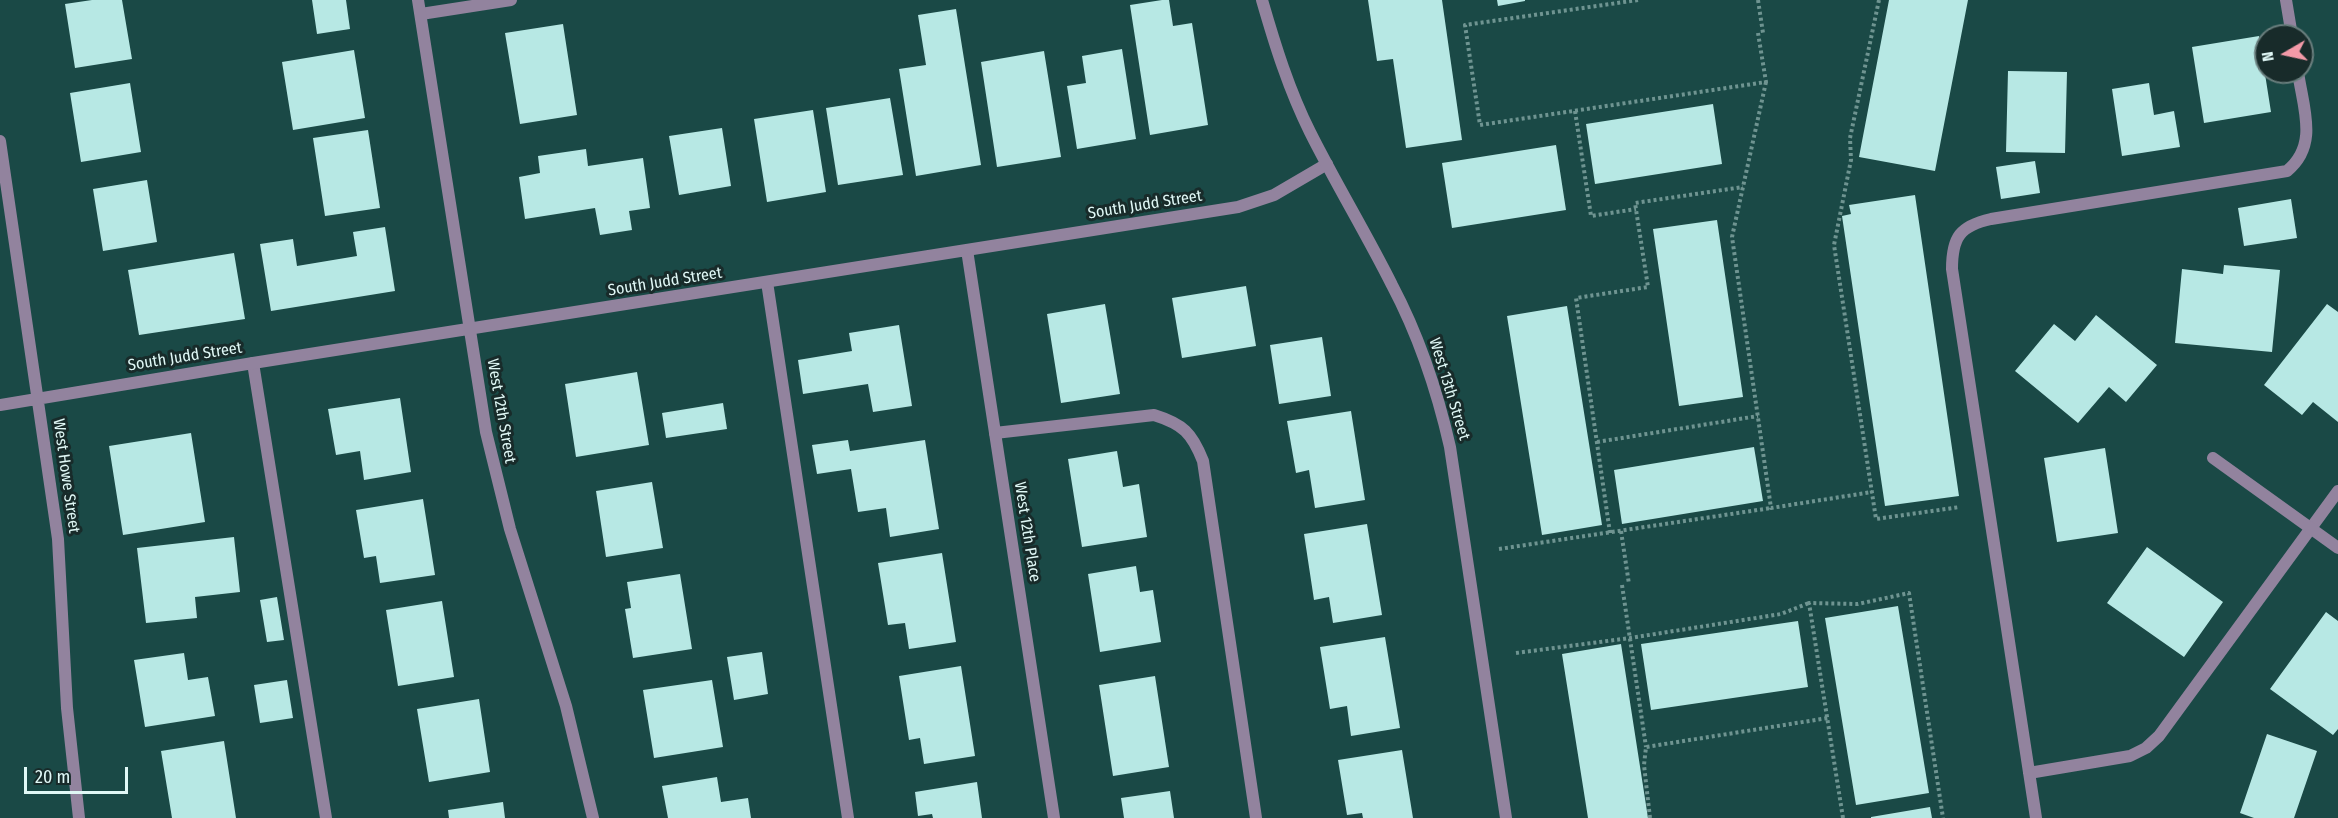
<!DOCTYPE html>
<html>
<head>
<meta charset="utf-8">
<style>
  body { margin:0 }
  #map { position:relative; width:2338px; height:818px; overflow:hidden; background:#1a4946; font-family:"Fira Sans Condensed",sans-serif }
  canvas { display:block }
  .north { position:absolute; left:2254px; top:24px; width:60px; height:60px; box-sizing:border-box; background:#182b2a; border:2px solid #687d7c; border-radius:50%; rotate:261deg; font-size:16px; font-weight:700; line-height:24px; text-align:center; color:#e0f8f6 }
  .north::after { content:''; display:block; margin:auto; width:21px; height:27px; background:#f39aa8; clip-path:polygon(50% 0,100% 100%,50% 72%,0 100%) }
  .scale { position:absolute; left:24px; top:767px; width:104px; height:27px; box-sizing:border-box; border:3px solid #e0f8f6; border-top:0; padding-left:8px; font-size:18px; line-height:21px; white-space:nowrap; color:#e0f8f6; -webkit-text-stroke:4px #182b2a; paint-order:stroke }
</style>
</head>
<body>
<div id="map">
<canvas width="2338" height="818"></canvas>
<div class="north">N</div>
<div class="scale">20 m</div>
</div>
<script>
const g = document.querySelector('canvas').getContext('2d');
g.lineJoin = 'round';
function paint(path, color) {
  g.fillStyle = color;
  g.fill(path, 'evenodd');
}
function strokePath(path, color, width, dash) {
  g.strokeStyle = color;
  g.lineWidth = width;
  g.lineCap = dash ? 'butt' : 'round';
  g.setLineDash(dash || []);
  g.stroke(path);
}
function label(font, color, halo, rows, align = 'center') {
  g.font = font + ' "Fira Sans Condensed",sans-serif';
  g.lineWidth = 6;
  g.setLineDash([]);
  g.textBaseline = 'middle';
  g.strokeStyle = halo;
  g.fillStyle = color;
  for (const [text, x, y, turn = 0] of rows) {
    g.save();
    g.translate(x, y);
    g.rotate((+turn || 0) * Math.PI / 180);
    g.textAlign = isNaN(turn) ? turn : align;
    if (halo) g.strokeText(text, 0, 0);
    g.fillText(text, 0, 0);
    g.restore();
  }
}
const building = new Path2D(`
  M92,0h30l10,59 -57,9 -10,-64z
  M312,0h34l4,29 -33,5z
  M1162,0h7l4,26 19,-3 16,102 -58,10 -20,-130z
  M1368,0h74l20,140 -56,8 -13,-89 -16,2z
  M1497,0h28v1l-27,5z
  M1889,0h79l-33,171 -76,-14z
  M956,9l25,156 -65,11 -17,-107 27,-4 -8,-50z
  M563,24l14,91 -57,9 -15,-91z
  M2259,36l12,76 -67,11 -12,-76z
  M1122,49l14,90 -59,10 -10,-63 19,-3 -4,-27z
  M354,50l11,68 -72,12 -11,-68z
  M1044,51l17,106 -64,10 -16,-105z
  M2008,71l59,1 -2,81 -59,-1z
  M130,83l11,69 -60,10 -11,-69z
  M2149,83l5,32 20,-4 6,36 -58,9 -10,-67z
  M890,98l13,77 -65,10 -12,-77z
  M1713,104l9,60 -127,20 -9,-60z
  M813,110l13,82 -59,10 -13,-83z
  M722,128l9,58 -52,9 -10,-59z
  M368,130l12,78 -55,8 -12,-78z
  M1556,145l10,65 -114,18 -10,-65z
  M586,149l2,17 55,-8 7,50 -21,3 3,19 -32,5 -5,-27 -70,11 -6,-42 21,-4 -2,-17z
  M2035,161l5,32 -39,6 -5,-32z
  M147,180l10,62 -54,9 -10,-62z
  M1915,195l44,301 -74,10 -43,-290 9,-2 -2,-9z
  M2291,199l6,39 -53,8 -6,-38z
  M1717,220l26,177 -64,9 -26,-177z
  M385,227l10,64 -124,20 -11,-67 33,-5 4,27 60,-10 -4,-24z
  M234,253l11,66 -106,16 -11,-65z
  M2224,265l56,5 -8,82 -97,-9 7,-74 41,5z
  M1246,286l10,60 -74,12 -10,-60z
  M1105,304l15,90 -59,9 -14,-89z
  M2327,304l11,8v110l-25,-20 -11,13 -38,-30z
  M1567,306l35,219 -60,10 -35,-219z
  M2096,315l61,50 -31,37 -17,-15 -31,36 -63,-52 39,-47 21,17z
  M899,325l13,81 -39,6 -5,-28 -65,10 -5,-34 54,-9 -3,-18z
  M1322,337l9,59 -52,8 -9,-59z
  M637,372l12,73 -73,12 -11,-73z
  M400,398l11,74 -47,8 -4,-29 -24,4 -8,-46z
  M723,403l4,26 -61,9 -4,-25z
  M1351,411l14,89 -50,8 -6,-38 -13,3 -9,-52z
  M191,433l14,89 -82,13 -14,-89z
  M848,440l2,11 75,-11 14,89 -49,8 -4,-29 -28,4 -7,-43 -34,5 -5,-29z
  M1754,447l9,54 -141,23 -8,-54z
  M2105,448l13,85 -61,9 -13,-84z
  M1117,451l6,36 16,-3 8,53 -65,10 -14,-88z
  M652,482l11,66 -57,9 -10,-66z
  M423,499l12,76 -55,8 -4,-27 -12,2 -8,-48z
  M1367,524l15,91 -49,8 -4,-26 -15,3 -10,-66z
  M234,537l6,55 -45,5 2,21 -51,5 -9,-75z
  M2147,547l76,55 -39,55 -77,-54z
  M942,553l14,89 -47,7 -4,-26 -17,2 -10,-62z
  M1136,566l4,26 13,-2 8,52 -61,10 -12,-78z
  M680,574l12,75 -59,9 -8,-49 6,-1 -4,-26z
  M277,597l7,43 -17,2 -7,-42z
  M442,601l12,76 -56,9 -12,-76z
  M1898,606l31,187 -73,12 -31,-187z
  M2326,612l12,9v108l-5,6 -63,-46z
  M1798,621l10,66 -157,23 -10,-66z
  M1385,637l15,91 -49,8 -4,-30 -17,3 -10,-62z
  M1621,644l27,174h-60l-26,-164z
  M762,652l6,42 -34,6 -7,-43z
  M184,653l4,27 20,-3 7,39 -70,11 -11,-67z
  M961,666l14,90 -51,8 -4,-26 -11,2 -10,-64z
  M1155,676l14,91 -56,9 -14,-91z
  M287,680l6,38 -33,5 -6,-38z
  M712,680l11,67 -69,11 -11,-68z
  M479,699l11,73 -61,10 -12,-73z
  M2267,734l50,17 -23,67h-40l-14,-5z
  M224,741l12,77h-64l-11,-67z
  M1402,750l11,68h-50l-1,-5 -15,2 -9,-55z
  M717,777l4,25 27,-4 3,20h-83l-6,-32z
  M977,782l5,36h-49l-1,-4 -14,2 -3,-24z
  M1170,791l4,27h-50l-3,-20z
  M503,802l2,16h-56l-1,-8z
  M1930,807l2,11h-61v-1z`);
const path = new Path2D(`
  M1638,0l-173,25 15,100 286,-43 -8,-49
  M1758,0l5,33
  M1879,0l-29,138 1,22 -17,85 42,274 84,-12
  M1766,82l-34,155 39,271 101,-16
  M1575,111l16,105 45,-7
  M1597,442l161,-26
  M1621,531l8,53
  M1610,533l-34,-235 72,-11 -13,-84 108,-16
  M1499,549l272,-41
  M1622,585l24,162
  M1516,653l114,-15 151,-24 28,-11
  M1650,818l-6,-53 2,-18 182,-29
  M1843,818l-34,-215 49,1 51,-11 34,225`);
const service = new Path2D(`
  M2286,0l6,36
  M421,14l90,-14
  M767,282l81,536
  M253,363l73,455
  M995,433l159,-18c29,9 38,18 49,46l53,357
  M2029,773l101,-17 16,-8 13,-12 179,-245
  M2036,818l-84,-549c0,-32 8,-43 39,-50l296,-48c32,-26 16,-63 11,-99`);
const minor = new Path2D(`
  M418,0l68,432 24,97 56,177 27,112
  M0,141l58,398 9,169 12,110
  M967,250l87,568
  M0,405l253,-42 985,-156 36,-12 53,-31
  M2213,458l125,90`);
const tertiary = new Path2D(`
  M1262,0c13,45 27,90 48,132 26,52 56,101 82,153 27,51 45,105 58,162l56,371`);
const streetNames = [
  ["South Judd Street",1145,205,-9],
  ["South Judd Street",665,282,-9],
  ["South Judd Street",185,357,-9],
  ["West 13th Street",1449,389,73],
  ["West 12th Street",501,411,80],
  ["West Howe Street",66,476,82],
  ["West 12th Place",1027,532,81]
];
paint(building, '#b7e8e4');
strokePath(path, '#6f9491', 4, [3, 3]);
strokePath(service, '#92839e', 12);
strokePath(minor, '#92839e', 12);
strokePath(tertiary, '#92839e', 12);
label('16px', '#e0f8f6', '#182b2a', streetNames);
</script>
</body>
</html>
